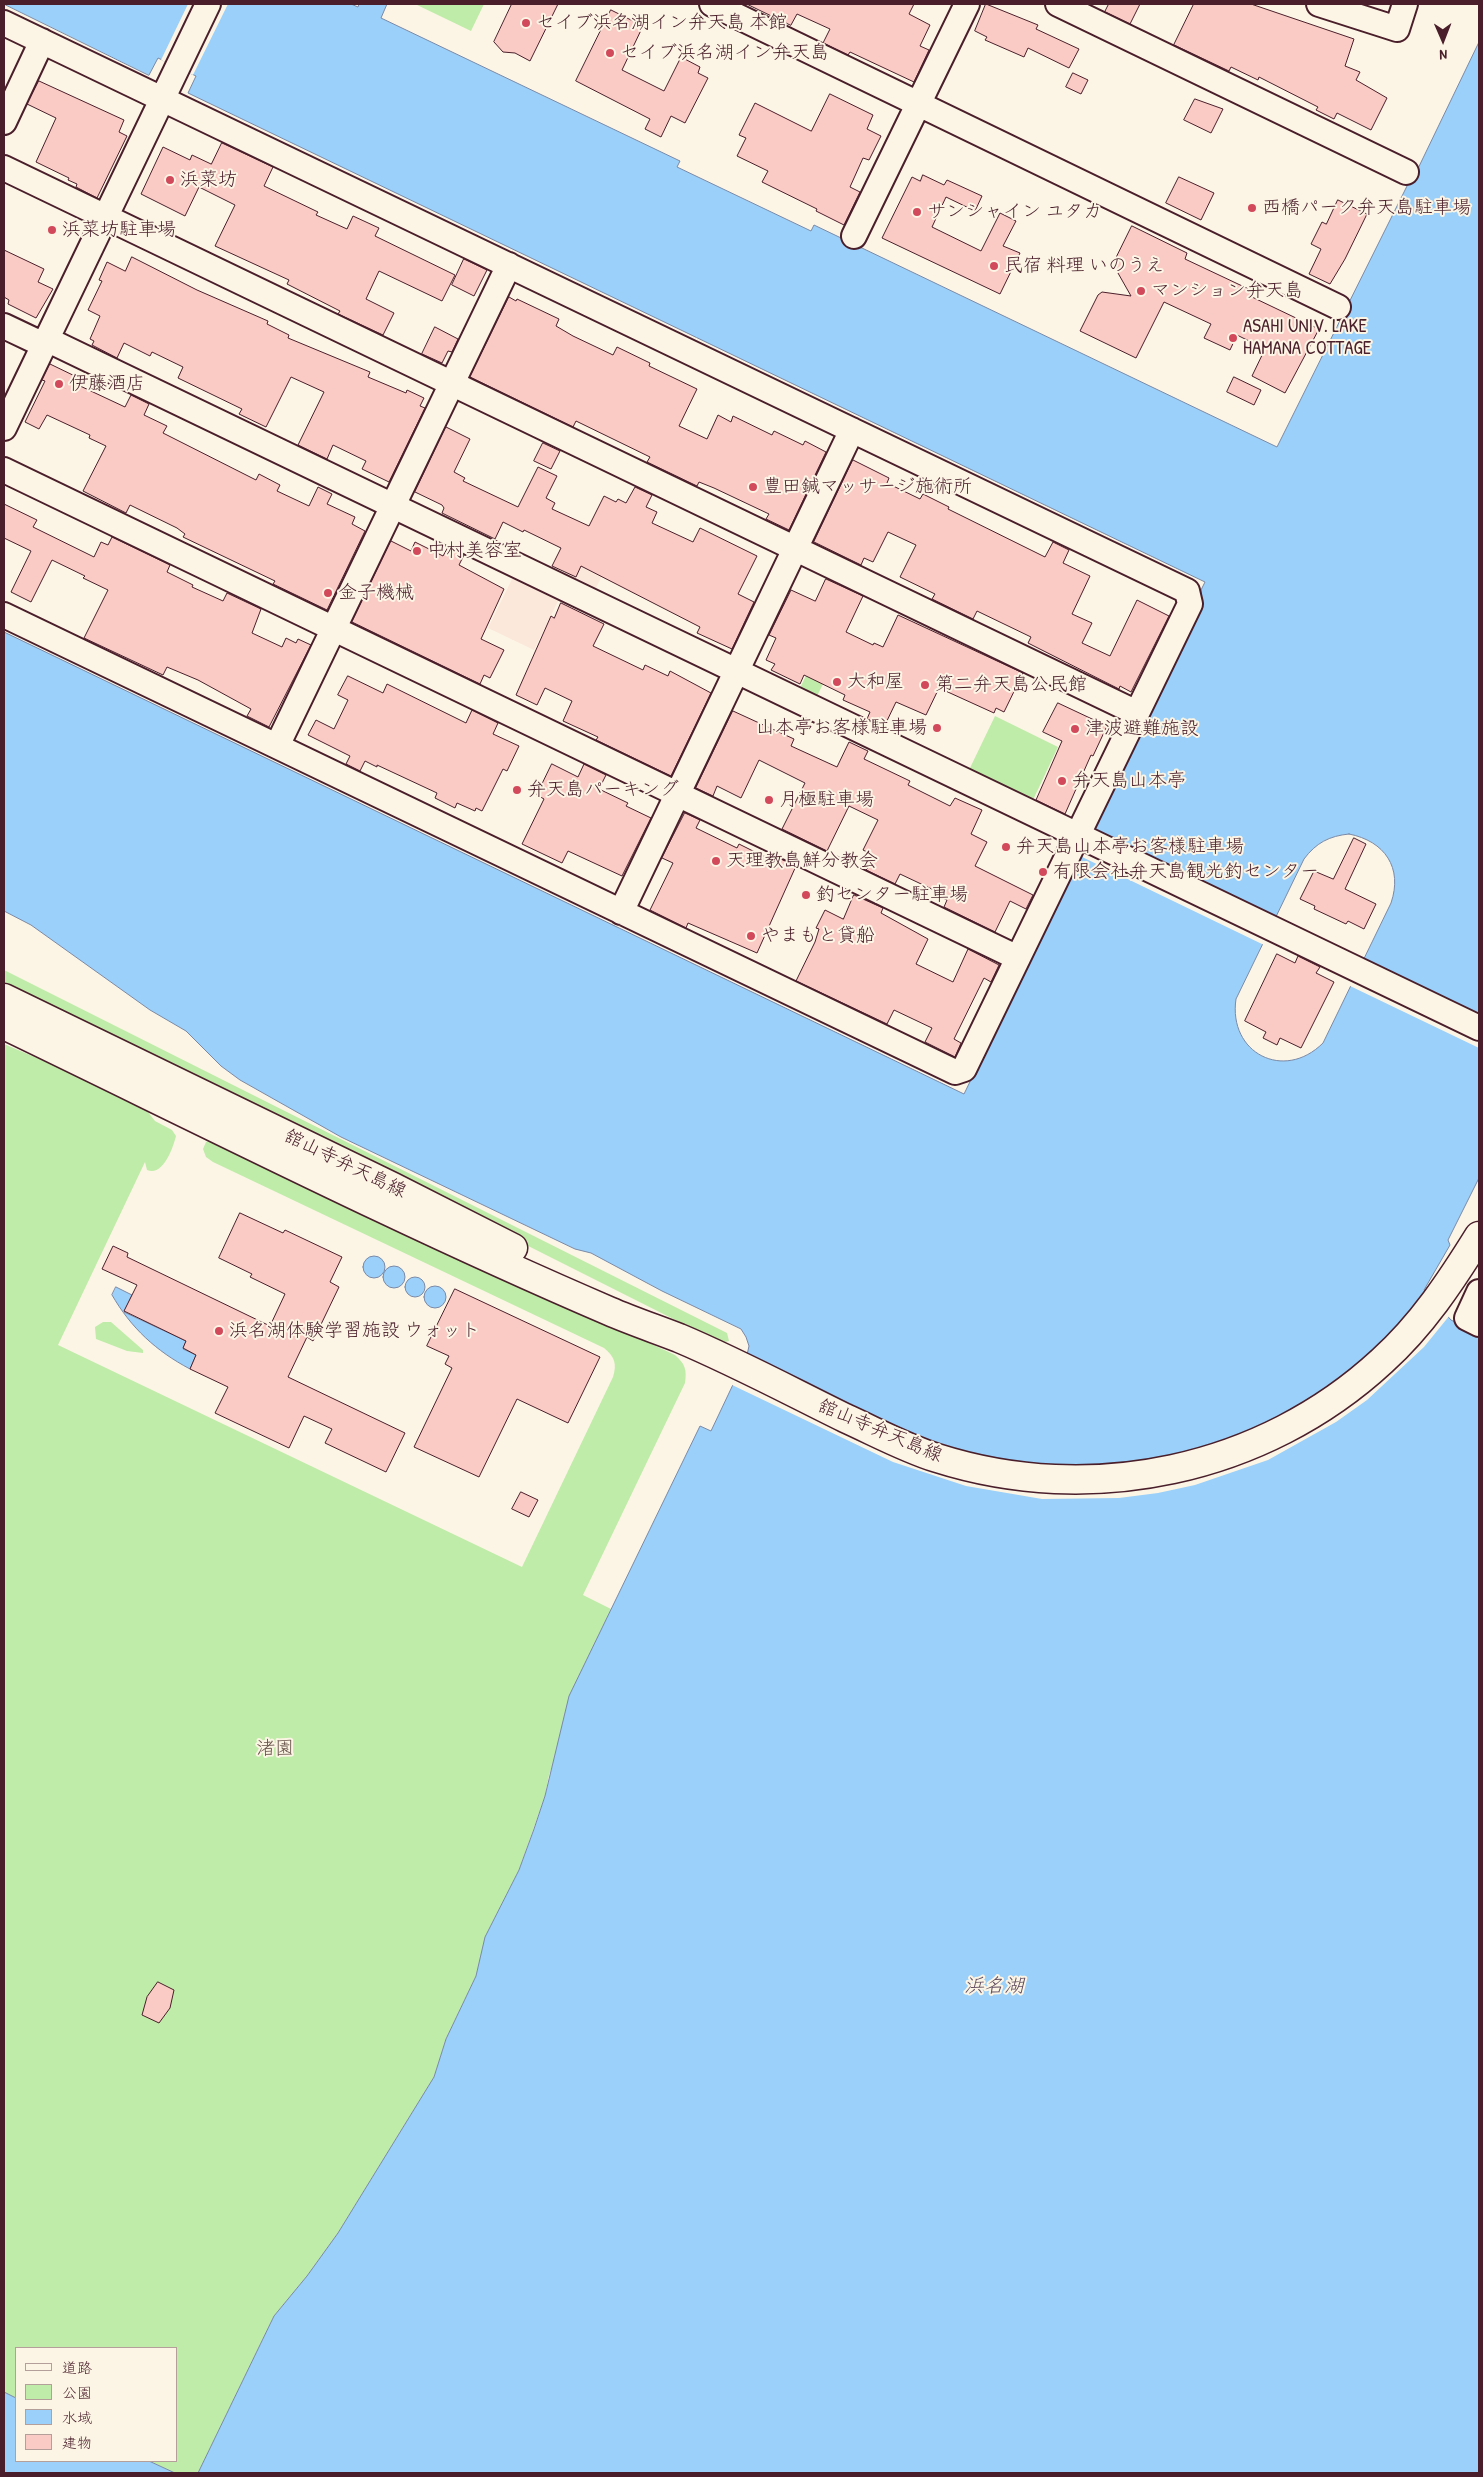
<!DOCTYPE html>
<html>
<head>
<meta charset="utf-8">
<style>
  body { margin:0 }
  #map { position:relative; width:1483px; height:2477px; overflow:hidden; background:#fcf5e5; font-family:"Patrick Hand","Klee One",sans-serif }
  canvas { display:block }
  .frame { position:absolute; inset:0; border:5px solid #4a1f2b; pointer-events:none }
  .legend { position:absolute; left:15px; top:2347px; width:162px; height:115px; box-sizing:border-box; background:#fcf5e5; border:1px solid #b59f9b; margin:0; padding:6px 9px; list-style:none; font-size:15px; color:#4a1f2b }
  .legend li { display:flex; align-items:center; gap:10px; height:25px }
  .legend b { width:25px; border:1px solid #b59f9b }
  .north { position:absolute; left:1418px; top:15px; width:50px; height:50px; -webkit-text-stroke:4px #fcf5e5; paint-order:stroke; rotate:179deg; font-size:14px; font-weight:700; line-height:20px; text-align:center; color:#4a1f2b }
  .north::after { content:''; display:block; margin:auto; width:18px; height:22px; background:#4a1f2b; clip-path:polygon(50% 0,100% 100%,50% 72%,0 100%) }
</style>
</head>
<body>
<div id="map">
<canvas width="1483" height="2477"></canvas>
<div class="frame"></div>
<ul class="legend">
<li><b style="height:6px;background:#fcf5e5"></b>道路</li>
<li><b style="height:14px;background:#bfeca9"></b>公園</li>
<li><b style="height:14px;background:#9ad0f9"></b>水域</li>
<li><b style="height:14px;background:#facac4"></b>建物</li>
</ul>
<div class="north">N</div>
</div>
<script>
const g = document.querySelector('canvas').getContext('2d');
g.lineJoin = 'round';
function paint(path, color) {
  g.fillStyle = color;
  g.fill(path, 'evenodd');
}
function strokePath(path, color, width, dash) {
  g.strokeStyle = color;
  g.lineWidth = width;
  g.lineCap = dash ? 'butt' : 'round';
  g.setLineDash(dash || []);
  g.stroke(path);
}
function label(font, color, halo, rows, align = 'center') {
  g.font = font + ' "Patrick Hand","Klee One",sans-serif';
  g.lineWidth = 4;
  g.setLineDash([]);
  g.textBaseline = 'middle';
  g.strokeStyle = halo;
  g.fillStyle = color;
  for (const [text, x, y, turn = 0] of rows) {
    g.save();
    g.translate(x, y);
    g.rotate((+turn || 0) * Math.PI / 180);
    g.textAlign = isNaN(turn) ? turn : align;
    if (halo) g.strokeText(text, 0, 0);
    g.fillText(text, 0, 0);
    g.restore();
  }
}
const built = new Path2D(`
  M591,521l31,14 -27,55 -31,-15z
  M513,577l46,22 -25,51 -46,-22z`);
const green = new Path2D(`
  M415,4h69l-13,27z
  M821,644l18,8 -22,44 -17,-8z
  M995,716l63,31 -25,53 -64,-30z
  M4,970l723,363 2,8 -8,2 -324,-163 -393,-190z
  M4,1044l136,58 15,19 17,9 4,6c-3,12 -13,41 -29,34l-2,-8 -87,183 464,222 91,-190c4,-13 2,-20 -9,-29l-391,-186 -7,-5 -3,-8 3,-7 8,-2 461,215c10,9 12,14 10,28l-102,212 28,14 -62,166 -4,21 -26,74 -30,59 -13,47 -30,63 -12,38 -96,156 -31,43 -33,40 -76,157h-23l-26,-12h27v-113h-160v50l-12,-6z
  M103,1322h8l32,28v3l-16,-2 -31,-12 -1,-12z`);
const water = new Path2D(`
  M4,4h347l7,3 1,-3h28l-6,14 299,143 -3,6 134,64 3,-6 463,222 131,-263 3,-1 68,-141v1136l-31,62 2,5 -26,45 27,30 28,14v1139h-1281l76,-157 33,-40 31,-43 96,-156 12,-38 30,-63 9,-39 34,-67 15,-41 11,-33 24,-100 131,-270 11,5 36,-76 2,-9 -3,-9 -5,-8 -79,-38 -71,-38 -16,-4 -234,-112 -101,-57 -19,-14 -35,-35 -36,-21 -119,-85 -27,-14v-279l960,462 238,-489 -1,-15 4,-8 -1017,-489 8,-17 -38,-18 -9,17zM1349,834c36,7 54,34 42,69l-68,140c-39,39 -95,10 -87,-44l68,-140c12,-16 25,-23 45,-25z
  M363 1267a11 11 0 1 1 22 0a11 11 0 1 1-22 0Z
  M383 1277a11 11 0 1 1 22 0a11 11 0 1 1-22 0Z
  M405 1287a10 10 0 1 1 20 0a10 10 0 1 1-20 0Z
  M424 1297a11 11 0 1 1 22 0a11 11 0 1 1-22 0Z
  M116,1287l16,8 -8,17 62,29 -3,8 13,6 -6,14c-34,-18 -59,-41 -78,-74z
  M4,2392l12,6v63h133l26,12h-171z`);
const pier = new Path2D(`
  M188,4h40l-35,71 -32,-15z
  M1090,830l186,89 -12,26 -186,-90z
  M1361,960l118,57v31l-131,-63z
  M1430,1293l20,22 -26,32 -57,53 -31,22 -68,38 -73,25 -37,8 -39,5 -77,1 -76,-13 -73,-24 -163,-78 14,-29 162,77 68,22 71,12 71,-1 36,-4 69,-18 66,-29 31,-19 56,-44z`);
const building = new Path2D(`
  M512,4h46l-28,57 -15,-8 -12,-1 -9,-10z
  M747,4h167l-5,10 21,11 -10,21 9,4 -15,32 -64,-30 -2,3 -25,-12 7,-14 -33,-15 -6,11z
  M986,4l52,21 -2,4 43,20 -10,19 -41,-20 -4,9 -39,-17 2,-3 -12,-6z
  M1109,4h31l-10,20 -25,-12z
  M1194,4h57l103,35 -9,27 15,6 -4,8 31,18 -16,32 -34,-17 -3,6 -18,-9 2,-3 -59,-30 -1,3 -27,-13 -2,4 -55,-26z
  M611,10l32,16 -21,44 42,21 17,-34 19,10 -2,6 10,5 -23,45 -14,-7 -10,21 -16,-8 5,-10 -74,-38z
  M1073,73l15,7 -7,14 -15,-7z
  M39,81l85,39 -5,12 8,4 -30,62 -21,-11 1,-3 -9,-4 1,-2 -33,-16 20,-44 -29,-14z
  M830,94l43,21 -6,14 14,7 -12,24 -6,-2 -13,29 10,5 -16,33 -28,-14 1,-2 -55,-27 6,-11 -31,-15 9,-18 -7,-3 16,-32 56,28z
  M1195,99l28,10 -12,24 -27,-13z
  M222,143l51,24 -9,19 54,26 -2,3 31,14 6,-13 26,12 -4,8 80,39 -13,26 -63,-30 -13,28 28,14 -11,22 -45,-21 2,-3 -53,-27 2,-4 -74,-34 20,-41 -36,-18 -14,29 -44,-22 22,-47 27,13 2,-5 19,9z
  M923,175l21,10 3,-5 35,16 -7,15 -29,-14 -14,30 49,24 19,-38 16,8 -13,25 17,7 -20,41 -118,-56 30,-61 8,4z
  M1179,177l35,16 -13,27 -35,-17z
  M1338,200l29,14 -22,45 -15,25 -21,-10 12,-25 -10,-5 11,-22 4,2z
  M1132,226l55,27 -2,6 70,33 -3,5 67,32 -34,64 -33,-17 13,-27 -28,-14 -7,15 -26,-12 7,-14 -47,-22 -28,56 -56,-27 18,-36 4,-3 29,4 -17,-30v-4z
  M4,250l40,19 -6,13 15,7 -17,29 -28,-14 1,-4 -5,-3z
  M132,257l65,33 71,31 -1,3 22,11 -1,3 82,34 -2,5 38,16 1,-3 17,8 -4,8 5,2 -36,74 -27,-13 4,-8 -33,-16 -6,14 -29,-14 26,-53 -33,-15 -25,50 -27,-13 3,-5 -64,-31 5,-11 -31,-15 -2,4 -26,-13 -7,15 -25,-13 2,-4 -4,-2 10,-23 -12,-6 14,-29 -3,-1 8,-18 18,9z
  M464,259l23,11 -13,26 -22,-11z
  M509,297l7,4 1,-2 42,20 -3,7 17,10 40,19 4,-8 33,16 -1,3 48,23 -18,37 28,13 11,-24 13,7 2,-6 39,19 2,-4 29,14 2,-4 21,11 -37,78 -23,-11 3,-5 -55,-26 -15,-6 -2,4 -50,-24 3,-5 -74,-36 -3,6 -103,-50z
  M435,327l23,12 -6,13 -4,-1 -6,12 -20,-9z
  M50,364l31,15 -3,6 47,22 6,-12 18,9 -5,11 23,11 -4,7 93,47 3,-6 21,11 -3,6 32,15 9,-19 14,7 -5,10 28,13 -3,7 13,7 -38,79 -54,-26 2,-3 -92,-44 2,-3 -8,-6 -47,-23 -4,8 -43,-22 23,-45 -17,-8 1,-3 -43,-20 -8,14 -14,-7 20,-41 -3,-1z
  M1234,377l27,13 -7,15 -27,-13z
  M446,427l24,12 -16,33 11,6 -2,3 55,26 20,-40 19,9 -11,22 9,5 -3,6 37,17 15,-30 12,6 2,-3 8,4 9,-16 17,8 -6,12 11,5 -5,11 41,19 7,-14 57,28 -19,38 16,8 -22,47 -35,-16 3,-6 -119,-61 -5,11 -24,-11 9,-18 -37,-18 -1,2 -20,-10 -8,17 -53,-26 2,-5 -2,-3 -27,-13z
  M543,443l17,8 -9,18 -17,-8z
  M853,460l36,18 -2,5 33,16 3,-5 26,13 -1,2 97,48 8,-15 16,8 -6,13 27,13 -18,38 20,9 -10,20 28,13 27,-56 32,16 -38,76 -11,-6 -1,3 -91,-46 3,-6 -54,-26 -4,8 -41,-20 3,-5 -35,-17 16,-32 -28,-13 -15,30 -9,-4 -3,7 -47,-23z
  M4,504l33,16 -4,7 61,30 7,-15 7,3 4,-8 58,28 -3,7 26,13 -1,2 31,14 4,-8 34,16 -9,24 30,14 4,-9 10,5 2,-4 13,6 -42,82 -22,-11 4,-7 -53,-29 -31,-13 -4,8 -79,-37 24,-48 -25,-12 2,-2 -33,-16 -21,42 -20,-10 20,-41 -27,-13z
  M391,541l20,10 4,-9 28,14 5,-9 16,8 -5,10 45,24 -23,50 23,11 -14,28 -6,-3 -4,9 -128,-62z
  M826,579l37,17 -17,36 27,13 1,-2 9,4 15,-32 125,58 -19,39 -8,-4 -2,5 -55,-25 -13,27 -30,-13 -12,25 -17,-8 3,-7 -27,-12 2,-5 -41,-20 -4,9 -29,-14 4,-6 -9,-4 10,-22 -7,-3 22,-45 24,11z
  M561,603l43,21 -11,22 50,24 2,-5 23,11 2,-5 41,22 -40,83 -75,-36 2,-3 -35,-16 9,-20 -27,-13 -8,17 -21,-10 35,-79 3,2z
  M348,676l35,17 4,-9 79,39 6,-13 26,13 -5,11 26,12 -12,25 -4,-2 -21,42 -6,-3 -1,3 -18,-8 -2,5 -20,-10 2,-5 -60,-28v2l-12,-6 -5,10 -14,-7 4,-8 -42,-21 8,-15 18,9 14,-29 -10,-5z
  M1058,703l49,23 -14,30 -2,-1 -26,59 -29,-14 26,-59 -19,-9z
  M733,711l61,28 -3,7 46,21 12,-25 19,9 -4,8 46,22 -2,4 42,21 5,-8 27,12 -11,24 16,8 -12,24 58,29 -7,14 -16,-8 -15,31 -51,-25 3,-7 -13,-6 2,-3 -36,-17 -5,10 -29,-14 2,-2 -5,-3 6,-12 -6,-3 15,-30 -29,-14 -22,45 -45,-22 23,-46 -46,-23 -18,38 -24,-12 -4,10 -17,-8z
  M552,764l26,13 6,-13 22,11 -7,14 29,14 -2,3 25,12 -29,58 -54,-25 -6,12 -40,-19 22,-45 -7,-4z
  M685,813l15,7 -4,8 41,20 2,-4 24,12 6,1 1,-3 26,12 -39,87 -69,-30 -2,5 -36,-18 23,-47 -11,-5z
  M1354,838l12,6 -21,45 31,15 -12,25 -16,-8 -2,3 -32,-15 1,-3 -15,-7 14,-28 19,8z
  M854,895l29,13 -2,5 47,26 -12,25 37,18 15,-33 31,16 -8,17 -7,-4 -29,59 -1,2 7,4 -6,14 -30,-15 7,-14 -38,-18 -7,14 -91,-43 19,-39 4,-13 -3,-1 9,-18 18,9z
  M1277,954l18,9 3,-7 22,11 -4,6 18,9 -33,66 -21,-10 -3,7 -14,-7 3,-6 -21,-11z
  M240,1213l43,20 2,-3 57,27 -12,25 9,5 -26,54 -6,-4 -19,40 117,56 -19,39 -61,-29 7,-14 -28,-13 -15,32 -74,-35 13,-26 -38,-18 6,-14 -13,-7 3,-7 -62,-30 13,-26 -35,-16 11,-23 15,7 -1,4 143,69 15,-32 -35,-17 2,-3 -33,-16z
  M455,1289l145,68 -32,66 -51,-24 -38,78 -65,-30 38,-79 -7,-4 4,-8 -22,-10z
  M521,1492l17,8 -9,17 -17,-8z
  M158,1982l16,8 -4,18 -11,15 -17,-8 5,-18z`);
const minor = new Path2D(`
  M712,4l626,303
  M1058,4l348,168
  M1319,4l78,25 8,-25
  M4,23l1183,568 3,13 -226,465 -9,3 -951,-457
  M4,122l38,-81
  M4,168l1133,545
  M854,236l113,-232
  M4,326l40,19
  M46,339l1433,689
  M4,428l204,-424
  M4,470l1014,488
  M277,746l232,-481
  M621,912l231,-482
  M1479,1292l-12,26 12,6`);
const major = new Path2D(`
  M4,998l389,189 120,61
  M4,1025c201,97 400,198 605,286 23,10 47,18 70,27 57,24 111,53 166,80 31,14 60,30 92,40 154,49 326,13 445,-97 40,-36 69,-80 97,-125`);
const markers = [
  [526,23,5,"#d1495b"],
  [610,53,5,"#d1495b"],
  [170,180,5,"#d1495b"],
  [1252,208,5,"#d1495b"],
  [917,212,5,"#d1495b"],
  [52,230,5,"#d1495b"],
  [994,266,5,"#d1495b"],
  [1141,291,5,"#d1495b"],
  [1233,338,5,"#d1495b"],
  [59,384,5,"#d1495b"],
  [753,487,5,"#d1495b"],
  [417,551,5,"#d1495b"],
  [328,593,5,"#d1495b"],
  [837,682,5,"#d1495b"],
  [925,685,5,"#d1495b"],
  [937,728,5,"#d1495b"],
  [1075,729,5,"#d1495b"],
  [1062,781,5,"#d1495b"],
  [517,790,5,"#d1495b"],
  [769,800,5,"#d1495b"],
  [1006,847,5,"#d1495b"],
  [716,861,5,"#d1495b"],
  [1043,872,5,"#d1495b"],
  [806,895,5,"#d1495b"],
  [751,936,5,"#d1495b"],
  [219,1331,5,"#d1495b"]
];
const poiNames = [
  ["セイブ浜名湖イン弁天島 本館",536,23],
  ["セイブ浜名湖イン弁天島",620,53],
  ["浜菜坊",180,180],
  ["西橋パーク弁天島駐車場",1262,208],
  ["サンシャイン ユタカ",927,212],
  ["浜菜坊駐車場",62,230],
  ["民宿 料理 いのうえ",1004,266],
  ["マンション弁天島",1151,291],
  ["ASAHI UNIV. LAKE",1243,327],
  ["HAMANA COTTAGE",1243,349],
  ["伊藤酒店",69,384],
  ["豊田鍼マッサージ施術所",763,487],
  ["中村美容室",427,551],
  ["金子機械",338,593],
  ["大和屋",847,682],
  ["第二弁天島公民館",935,685],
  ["山本亭お客様駐車場",927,728,"right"],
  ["津波避難施設",1085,729],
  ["弁天島山本亭",1072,781],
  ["弁天島パーキング",527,790],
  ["月極駐車場",779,800],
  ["弁天島山本亭お客様駐車場",1016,847],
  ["天理教島鮮分教会",726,861],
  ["有限会社弁天島観光釣センター",1053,872],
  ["釣センター駐車場",816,895],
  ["やまもと貸船",761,936],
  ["浜名湖体験学習施設 ウォット",229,1331]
];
const streetNames = [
  ["舘山寺弁天島線",345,1164,26],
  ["舘山寺弁天島線",880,1431,23]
];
const parkNames = [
  ["渚園",275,1749]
];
const waterNames = [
  ["浜名湖",994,1987]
];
paint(built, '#fbe8db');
paint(green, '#bfeca9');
paint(water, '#9ad0f9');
strokePath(water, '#7a89a7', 1);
paint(pier, '#fcf5e5');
paint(building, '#facac4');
strokePath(building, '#4a1f2b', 1);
strokePath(minor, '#4a1f2b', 28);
strokePath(major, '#4a1f2b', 31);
strokePath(minor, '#fcf5e5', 24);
strokePath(major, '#fcf5e5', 28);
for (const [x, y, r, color] of markers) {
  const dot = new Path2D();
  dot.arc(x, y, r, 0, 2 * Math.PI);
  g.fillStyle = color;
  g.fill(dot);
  strokePath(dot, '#fcf5e5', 2);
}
label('19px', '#4a1f2b', '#fcf5e5', poiNames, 'left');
label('19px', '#4a1f2b', '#fcf5e5', streetNames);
label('19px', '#67524a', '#fcf5e5', parkNames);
label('italic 20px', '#5e4b5e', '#fcf5e5', waterNames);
</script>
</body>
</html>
